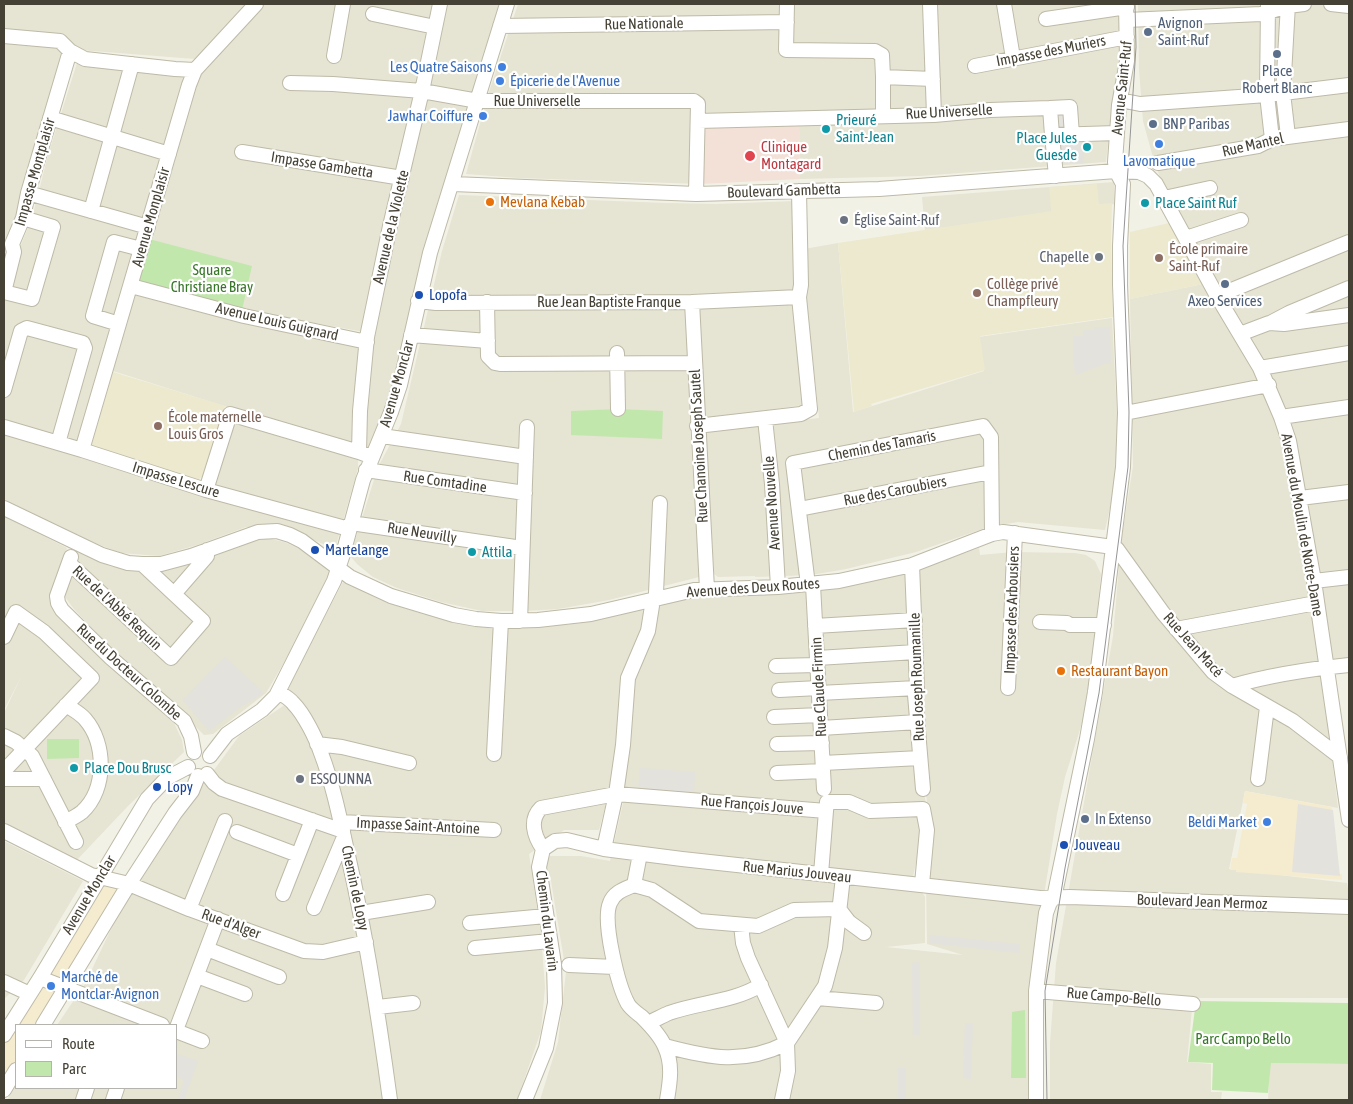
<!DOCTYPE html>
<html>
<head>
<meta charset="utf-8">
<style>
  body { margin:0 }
  #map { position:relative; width:1353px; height:1104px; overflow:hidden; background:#f2f1e5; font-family:"Asap Condensed",sans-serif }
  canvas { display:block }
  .frame { position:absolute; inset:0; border:5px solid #454135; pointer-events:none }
  .legend { position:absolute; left:15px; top:1024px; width:162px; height:65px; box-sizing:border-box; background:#fff; border:1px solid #b5b3ae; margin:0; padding:6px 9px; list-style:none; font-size:15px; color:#454135 }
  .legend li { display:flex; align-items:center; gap:10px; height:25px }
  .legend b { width:25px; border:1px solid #b5b3ae }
</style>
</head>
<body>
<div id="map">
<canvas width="1353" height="1104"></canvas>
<div class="frame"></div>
<ul class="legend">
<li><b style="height:6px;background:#fff"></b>Route</li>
<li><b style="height:14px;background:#c2e7ad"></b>Parc</li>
</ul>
</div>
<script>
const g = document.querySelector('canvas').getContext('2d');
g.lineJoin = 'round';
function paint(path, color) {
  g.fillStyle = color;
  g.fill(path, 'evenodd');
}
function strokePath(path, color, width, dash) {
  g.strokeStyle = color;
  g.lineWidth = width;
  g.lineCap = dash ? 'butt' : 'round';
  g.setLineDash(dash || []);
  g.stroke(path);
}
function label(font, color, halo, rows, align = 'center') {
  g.font = font + ' "Asap Condensed",sans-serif';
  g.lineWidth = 4.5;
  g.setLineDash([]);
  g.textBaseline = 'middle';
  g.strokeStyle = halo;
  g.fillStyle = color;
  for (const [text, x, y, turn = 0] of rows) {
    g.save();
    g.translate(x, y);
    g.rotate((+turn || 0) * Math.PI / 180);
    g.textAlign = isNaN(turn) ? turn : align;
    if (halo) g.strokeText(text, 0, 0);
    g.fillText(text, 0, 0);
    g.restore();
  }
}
const residential = new Path2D(`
  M4,4h244l-53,55 -115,-9 -76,-18z
  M263,4h237l-51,163 -65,252 -14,32 -8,-2 8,-116 -128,-23 -93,-71 48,-162z
  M518,4h604l3,44 -15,78 -4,36 -186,14 -120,3 -1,-54 -98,59 -182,-6 -53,-4 22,-79z
  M1138,4h211v397l-67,10 -115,-215 -13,-35 -11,-40 -4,-52z
  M4,41l57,5 5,5 -62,211z
  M77,63l106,11v10l-102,362 -77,-24v-125l14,-45 14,-34 16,-63z
  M1114,182l1,22 -190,26 -3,-33z
  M459,195l207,8 50,1 80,-3 7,204 -42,6v5l-71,9 9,152 -90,23 -51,9 -33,2h-43l-41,-9 -44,-14 -24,-11 -16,-13 -6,-7 1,-7 26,-83 23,-43 41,-173z
  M838,243l15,169 131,-41 -5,-34 133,-19 6,116 -3,52 -10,44 -87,-8 -30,5 -72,25 -70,17 -35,6 -56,2v-1l-37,1 -4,-3 -8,-139 3,-4 110,-13 -13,-124 -2,-45z
  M1203,284l46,74 25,55 25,112 35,216 -2,18 6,49 -93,-17 -16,78 118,14 2,12v103h-156l-6,64 24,2v28h11l-1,8h-171v-57l6,-80 57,-327 8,-93 12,-77 -3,-167z
  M135,295l98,23 129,29 -7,108 3,4v9l-23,81 -52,-22h-37l-49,18 -38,11 -38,-3 -44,-17 -73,-37v-68l209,62 24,-83 -124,-39z
  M1349,412v247l-13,1 -8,-4 -40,-235z
  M4,516l63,32 -7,33 -8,25 17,20 105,97 8,17 2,12 -56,54 -53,56 -71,-35v-114l17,-36 -17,33z
  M267,538l17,4 19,8 30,23 -2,10 -65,110 -53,41 -9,1 -32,-32 -52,-45 -46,-49 -12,-16 10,-19 7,-23 30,15 27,5 27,-1 63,-21z
  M979,548l1,7 33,-3 62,1 11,2 9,6 6,13 -12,116 -6,30 -18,57 -8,37 -24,150 -5,42 1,94h-489l18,-58 8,-70 -15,-91 -5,-17 4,-8h31l29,5 13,-58 4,-64 9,-72 20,-63 30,-7 138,-7 79,-19 7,17 10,187 7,33 -14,69 12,20v46l-39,4 77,8 -36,-11 -1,-67 2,-66 -4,-35 -5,-207z
  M343,582l17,7 18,10 39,13 80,18 75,-6 70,-16 3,16 -19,41 -15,120 -12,45h-35l-35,24 12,81 4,52 -4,44 -24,69h-121l-14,-104 -23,-113 -45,-157 -26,-39z
  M286,704l15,19 16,38 19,70 28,138 20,131h-377l9,-15v3h160v-63h-119l28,-41 38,-80 74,-111 42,-57z
  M4,841l79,40 -59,99 -20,19z
  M1270,1063l79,1v36h-81z`);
const commercial = new Path2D(`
  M1245,791l87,16 7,67h3v6l-106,-8v-2h-6l2,-12h5l10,-54 -4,-1z
  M101,884l20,6 -83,135h-22v36l-12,21v-37z`);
const education = new Path2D(`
  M1097,184l2,20 13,-1 -1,36 2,78 -133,19 5,34 -114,34 1,2 -18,6 -16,-169 213,-32 -2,-24z
  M1169,223l34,61 -73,15v-67z
  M113,372l112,34 -21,69 -6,5 -107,-33z`);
const medical = new Path2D(`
  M799,119l1,60 -99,5v-59z`);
const green = new Path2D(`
  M149,239l103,27 -10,44 -104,-26z
  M618,409l45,2 -1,28 -91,-4v-24z
  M47,739h32v19l-32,1z
  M1196,1001l153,2v61l-78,-1 -3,30 -56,-3 1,-27 -25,-1z
  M1025,1010l1,68h-15l1,-66z`);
const parking = new Path2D(`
  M1075,109l1,26 7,4 1,24h-36l-3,-53z
  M1095,327h15l1,37h-6l-29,11 -2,-8 -1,-31h10l1,-6h10z
  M225,657l39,36 -25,15 -30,23 -26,-31z
  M640,768l55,4 -1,21 -56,-4z
  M1298,804l35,6 7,66 -48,-4z
  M930,935l90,9 -1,9 -90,-10z
  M920,962v73h-7l-1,-72z
  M965,1023h8l-2,56 -8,-1z
  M177,1054l21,7 -14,39h-6l6,-20 -8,-3z
  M898,1068h8v32h-8z`);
const minor = new Path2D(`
  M787,4l-1,46 89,1 7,4 1,22 50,2
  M930,4l4,111
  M1004,4l9,54
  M1268,4l-1,91 5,44
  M1288,4l-5,89 5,43
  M1331,4l18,2
  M373,14l62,13
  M1046,19l81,-12
  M1127,20l134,-6 27,-8 16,-2
  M500,26l287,-4
  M4,36l56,5 10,10 15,8 90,10 20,1
  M334,56l9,-52
  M975,66l152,-29
  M883,77v38
  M290,83l43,1 89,7 56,10h216l4,3 -2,90
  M1120,100l20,4 127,-9 82,-10
  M50,118l119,36
  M698,121l236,-6 56,-5 60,-2
  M1052,135l-2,-27 20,-1 2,28
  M242,152l160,26
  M1158,163l100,-17 14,-7 77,-10
  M1056,176l-4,-41 65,-2
  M453,184l243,10 183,-5 237,-18 23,1 9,4 8,8 61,112 43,72 21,49 8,24 25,140 35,239
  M28,193l120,34
  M1164,198l46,-10
  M91,211l41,-147
  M1186,238l55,-18
  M131,286l113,30 123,26
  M4,292l10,-40 -2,-8 11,-26 5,-25 42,-142
  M4,292l28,7 21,-72 -30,-9
  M1217,296l132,-54
  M418,301l18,2 256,-1 107,-5
  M487,302l1,54 7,7 5,1 194,-1
  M692,302l15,287
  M1270,323l19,-10 60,-25
  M119,324l-26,-8 21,-74 27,7
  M1240,334l29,-11 15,1 65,-9
  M411,335l77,6
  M617,353l1,56
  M1260,368l89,-15
  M4,390l17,-59 6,-3 56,15 2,5 -27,95
  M1125,413l144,-28
  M1281,417l68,-10
  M765,419l7,65 6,103
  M697,426l104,-12 9,-5 -11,-112 2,-12 -2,-94
  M4,427l78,23 124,40 143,39
  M382,436l144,21
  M82,450l107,-365 6,-15 61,-66
  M359,452l1,-41 7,-74 23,-111 32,-135 18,-87
  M366,470l159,23
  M206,490l24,-76 129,38 8,3
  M1300,498l49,-6
  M4,508l98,47 26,8 14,1h19l30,-8 67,-24 19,-1 13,4 12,6 48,36 41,19 63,19 22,4 25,2 37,-1 53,-6 103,-24 84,-3 61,-6 73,-16 80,-31 11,-2 110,15 4,2 46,64 50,59 19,14 61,35 47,36
  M799,509l192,-37
  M351,523l171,25
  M71,557l-14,39 1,7 4,7 49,48 73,63 7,15 3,16
  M69,563l102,95 32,-37 -29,-27 33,-38v-6
  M142,564l32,30
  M912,565l5,123 -2,7 8,94
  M1314,581l35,-4
  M808,585l-15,-122 190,-37 8,11 1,97
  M813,585l11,204
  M658,598l-2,-5 4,-90
  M520,621l7,-194
  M1040,622l27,1 3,2h34
  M815,626l100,-6
  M1176,629l140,-26
  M4,637l12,-25 28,20 48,46 -88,93
  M817,658l99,-6
  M776,666l41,-1
  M1232,686c38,-11 78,-17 117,-21
  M1008,688l7,-155
  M779,690l40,-2
  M278,692c5,3 11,6 15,11 11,11 23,35 28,50 13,34 20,71 28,107 18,79 30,159 41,240
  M819,693l98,-5
  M774,717l46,-2
  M821,728l97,-6
  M4,736l12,6 16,14 44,86
  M317,744l25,3 67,16
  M777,744l45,-1
  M494,754l7,-133
  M210,756l17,-22 35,-24 14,-14 58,-115 9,-27 20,-74 28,-68 9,-27 30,-132 77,-249
  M823,763l97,-5
  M777,773l46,-2
  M207,774l7,9 8,6 121,42
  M4,779h40
  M1258,779l9,-72
  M826,811l1,-9h22l21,9 53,-2 4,21 -5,54
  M65,822c6,-3 12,-6 17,-10 25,-23 24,-69 3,-93 -5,-6 -13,-10 -19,-14
  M341,822l153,8
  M4,831l87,44 38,9 60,25 115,42 19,1 43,-10
  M237,832l61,23
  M543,849l12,-8 12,-1 37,9 78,10 358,39 30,-1 279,10
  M543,849c-9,-13 -14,-29 -2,-41l75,-14 210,17 -5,63
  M604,849l12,-55 7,-49 5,-67 20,-47 4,-25 -1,-6
  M640,854l-6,31c-9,4 -20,7 -24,18 -8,18 8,83 18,101 3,5 9,9 14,13 8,8 19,20 23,30 8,17 5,35 2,53
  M634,885l18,5 47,31 59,5 36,-16 45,-1 10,13 15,11
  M283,894l29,-74
  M1054,898l33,-159 8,-47 28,-225 2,-54 -5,-128v-39l3,-62 -7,-13 -1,-9 4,-57 8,-44 -1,-57
  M314,908l30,-71
  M189,909l36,-88
  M361,913l67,-11
  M470,923l76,-7
  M475,948l75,-7
  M207,949l72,28
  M569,965l46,2
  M197,976l48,18
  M40,978l122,47
  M4,982l26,12
  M1036,991l157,13
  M817,998l59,5
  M378,1007l35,-4
  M648,1023c7,-3 14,-7 21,-10 31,-11 64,-11 92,-28
  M43,1025l86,-141 46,-71 17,-22 6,-15
  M176,1030l42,-111
  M176,1031l26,10
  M4,1035l36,-57 107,-179 20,-21 21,-11
  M665,1046c45,12 78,19 122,-3l-39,-85 -5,-15 -2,-18
  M4,1090l12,-20
  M83,1100l4,-12
  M113,1100l4,-12
  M525,1100l21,-52 9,-45 -1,-39 -15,-97 4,-18
  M782,1100l6,-29 -1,-28 38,-57 10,-38 8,-71
  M1036,1100v-109l10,-78 4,-11 4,-4`);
const tram = new Path2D(`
  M1047,1100l-2,-109 20,-123 34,-175 29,-226 1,-55 -6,-166 13,-199 -1,-43`);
const markers = [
  [1148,32,5,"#5c6f8a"],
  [1277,54,5,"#5c6f8a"],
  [502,67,5,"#3f7fe0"],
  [500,81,5,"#3f7fe0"],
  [483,116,5,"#3f7fe0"],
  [1153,124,5,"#5c6f8a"],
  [826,129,5,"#0f9aa8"],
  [1159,144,5,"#3f7fe0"],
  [1087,147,5,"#0f9aa8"],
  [750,156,6,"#e0444e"],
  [490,202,5,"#e8710a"],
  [1145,203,5,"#0f9aa8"],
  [844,220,5,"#6b7280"],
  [1099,257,5,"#6b7280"],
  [1159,258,5,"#8d6e63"],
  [1225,284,5,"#5c6f8a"],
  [977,293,5,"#8d6e63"],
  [419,295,5,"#1a4fb4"],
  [158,426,5,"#8d6e63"],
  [315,550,5,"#1a4fb4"],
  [472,552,5,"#0f9aa8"],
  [1061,671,5,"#e8710a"],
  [74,768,5,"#0f9aa8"],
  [300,779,5,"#6b7280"],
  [157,787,5,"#1a4fb4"],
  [1085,819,5,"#5c6f8a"],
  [1267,822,5,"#3f7fe0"],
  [1064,845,5,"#1a4fb4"],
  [51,986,5,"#3f7fe0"]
];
const serviceNames = [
  ["Avignon",1158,23],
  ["Saint-Ruf",1158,40],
  ["Place",1277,71,"center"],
  ["Robert Blanc",1277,88,"center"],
  ["BNP Paribas",1163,124],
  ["Axeo Services",1225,301,"center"],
  ["In Extenso",1095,819]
];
const streetNames = [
  ["Rue Nationale",644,24,-1],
  ["Impasse des Muriers",1051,51,-11],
  ["Avenue Saint-Ruf",1122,88,-84],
  ["Rue Universelle",537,101],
  ["Rue Universelle",949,112,-3],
  ["Rue Mantel",1253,145,-13],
  ["Impasse Gambetta",322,165,9],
  ["Impasse Montplaisir",35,172,-74],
  ["Boulevard Gambetta",784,191,-2],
  ["Avenue Monplaisir",151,217,-74],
  ["Avenue de la Violette",391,227,-77],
  ["Rue Jean Baptiste Franque",609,302],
  ["Avenue Louis Guignard",277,322,13],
  ["Avenue Monclar",397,384,-74],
  ["Rue Chanoine Joseph Sautel",699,446,-93],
  ["Chemin des Tamaris",882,446,-11],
  ["Impasse Lescure",176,480,17],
  ["Rue Comtadine",445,482,8],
  ["Rue des Caroubiers",895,491,-11],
  ["Avenue Nouvelle",772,503,-94],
  ["Avenue du Moulin de Notre-Dame",1302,525,80],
  ["Rue Neuvilly",422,533,9],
  ["Avenue des Deux Routes",753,588,-4],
  ["Rue de l'Abbé Requin",117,608,43],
  ["Impasse des Arbousiers",1012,610,-88],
  ["Rue Jean Macé",1193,645,48],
  ["Rue du Docteur Colombe",129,672,42],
  ["Rue Joseph Roumanille",917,677,-92],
  ["Rue Claude Firmin",819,687,-93],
  ["Rue François Jouve",752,805,5],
  ["Impasse Saint-Antoine",418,826,3],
  ["Rue Marius Jouveau",797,872,6],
  ["Chemin de Lopy",355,888,78],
  ["Avenue Monclar",89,895,-59],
  ["Boulevard Jean Mermoz",1202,902,2],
  ["Chemin du Lavarin",547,921,83],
  ["Rue d'Alger",231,924,20],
  ["Rue Campo-Bello",1114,997,5]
];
const shopNames = [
  ["Les Quatre Saisons",492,67],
  ["Épicerie de l'Avenue",510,81,"left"],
  ["Jawhar Coiffure",473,116],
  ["Lavomatique",1159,161,"center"],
  ["Beldi Market",1257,822],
  ["Marché de",61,977,"left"],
  ["Montclar-Avignon",61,994,"left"]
];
const cultureNames = [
  ["Prieuré",836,120],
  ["Saint-Jean",836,137],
  ["Place Jules",1077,138,"right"],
  ["Guesde",1077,155,"right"],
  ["Place Saint Ruf",1155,203],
  ["Attila",482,552],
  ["Place Dou Brusc",84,768]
];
const healthNames = [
  ["Clinique",761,147],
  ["Montagard",761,164]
];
const foodNames = [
  ["Mevlana Kebab",500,202],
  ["Restaurant Bayon",1071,671]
];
const worshipNames = [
  ["Église Saint-Ruf",854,220],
  ["Chapelle",1089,257,"right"],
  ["ESSOUNNA",310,779]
];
const educationNames = [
  ["École primaire",1169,249],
  ["Saint-Ruf",1169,266],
  ["Collège privé",987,284],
  ["Champfleury",987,301],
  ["École maternelle",168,417],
  ["Louis Gros",168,434]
];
const parkNames = [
  ["Square",212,270],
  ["Christiane Bray",212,287],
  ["Parc Campo Bello",1243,1039]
];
const transitNames = [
  ["Lopofa",429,295],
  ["Martelange",325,550],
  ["Lopy",167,787],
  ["Jouveau",1074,845]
];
paint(residential, '#e6e4d3');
paint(commercial, '#f5ecd0');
paint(education, '#ece9cf');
paint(medical, '#f3e1d8');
paint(green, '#c2e7ad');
paint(parking, '#e3e2dd');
strokePath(minor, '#bebaa8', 16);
strokePath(minor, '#fff', 14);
strokePath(tram, '#959595', 1);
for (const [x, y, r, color] of markers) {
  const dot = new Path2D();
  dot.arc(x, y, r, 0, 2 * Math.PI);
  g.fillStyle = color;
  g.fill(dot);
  strokePath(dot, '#fff', 2);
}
label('15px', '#4e5e75', '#fff', serviceNames, 'left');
label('15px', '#454135', '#fff', streetNames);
label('15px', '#366cbe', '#fff', shopNames, 'right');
label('15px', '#0d838f', '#fff', cultureNames, 'left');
label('15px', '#be3a42', '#fff', healthNames, 'left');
label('15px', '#c56008', '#fff', foodNames, 'left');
label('15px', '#5b616d', '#fff', worshipNames, 'left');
label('15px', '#785e54', '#fff', educationNames, 'left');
label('15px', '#377628', '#fff', parkNames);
label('15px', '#164399', '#fff', transitNames, 'left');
</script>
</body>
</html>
